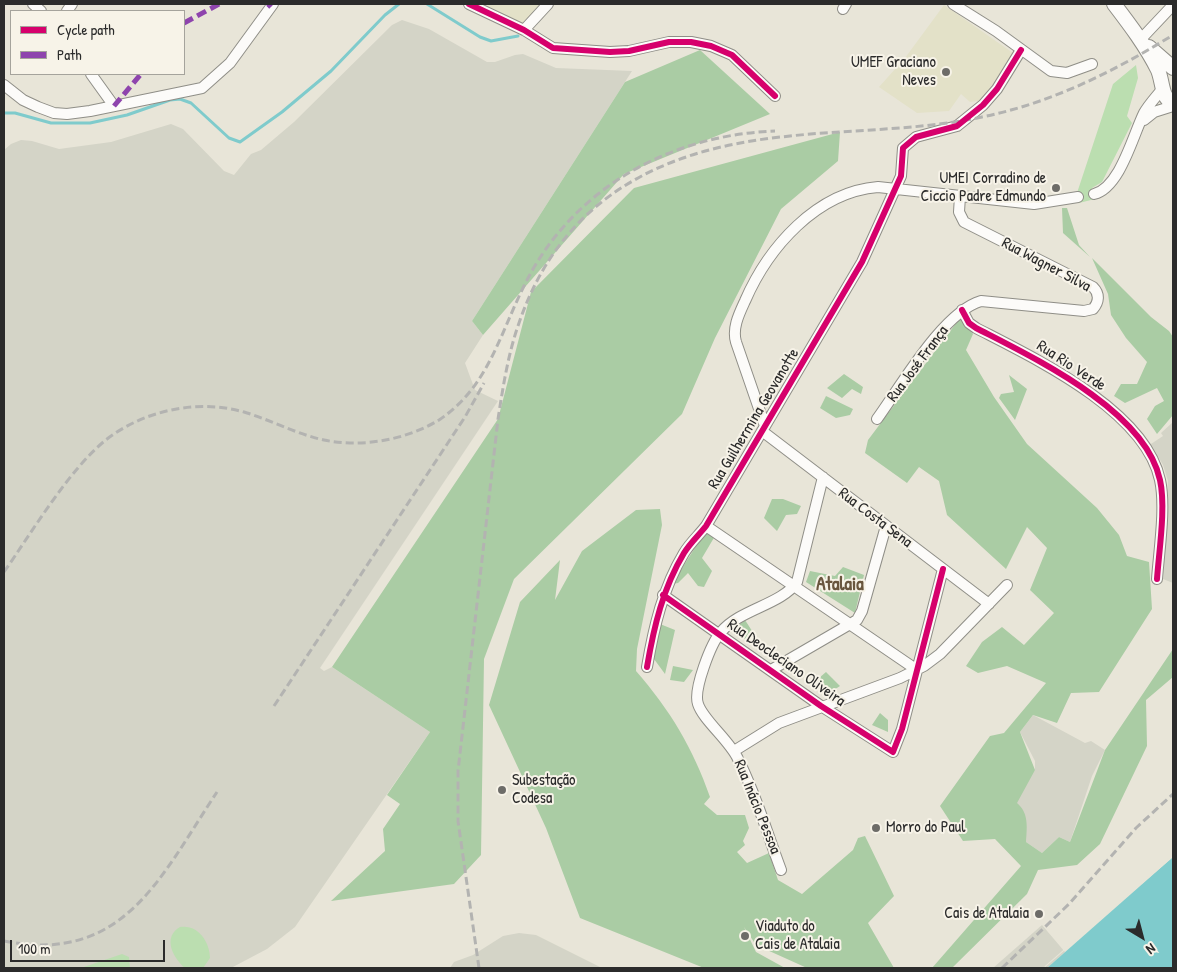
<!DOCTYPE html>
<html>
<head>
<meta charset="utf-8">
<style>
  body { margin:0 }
  #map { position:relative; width:1177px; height:972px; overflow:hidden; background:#e8e5d8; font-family:"Patrick Hand",sans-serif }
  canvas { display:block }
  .frame { position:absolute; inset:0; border:5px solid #2b2b2b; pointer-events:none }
  .legend { position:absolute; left:10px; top:10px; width:175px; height:65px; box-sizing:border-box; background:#f7f3e8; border:1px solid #a5a39c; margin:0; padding:6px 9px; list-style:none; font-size:15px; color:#2b2b2b }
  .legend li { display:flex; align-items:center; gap:10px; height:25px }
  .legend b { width:25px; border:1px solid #a5a39c }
  .north { position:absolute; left:1117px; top:912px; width:50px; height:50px; -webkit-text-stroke:4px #f7f3e8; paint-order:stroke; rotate:143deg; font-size:14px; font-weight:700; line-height:20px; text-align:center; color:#2b2b2b }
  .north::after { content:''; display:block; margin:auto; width:18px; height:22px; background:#2b2b2b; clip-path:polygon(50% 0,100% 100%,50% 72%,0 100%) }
  .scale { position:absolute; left:10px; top:940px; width:155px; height:22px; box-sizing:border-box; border:2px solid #2b2b2b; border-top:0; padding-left:6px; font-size:15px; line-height:18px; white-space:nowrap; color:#2b2b2b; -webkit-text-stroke:4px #f7f3e8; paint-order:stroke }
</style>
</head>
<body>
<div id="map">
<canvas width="1177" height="972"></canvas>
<div class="frame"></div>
<ul class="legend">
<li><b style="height:6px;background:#d6006c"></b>Cycle path</li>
<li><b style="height:6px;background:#8e44ad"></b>Path</li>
</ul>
<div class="north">N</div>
<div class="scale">100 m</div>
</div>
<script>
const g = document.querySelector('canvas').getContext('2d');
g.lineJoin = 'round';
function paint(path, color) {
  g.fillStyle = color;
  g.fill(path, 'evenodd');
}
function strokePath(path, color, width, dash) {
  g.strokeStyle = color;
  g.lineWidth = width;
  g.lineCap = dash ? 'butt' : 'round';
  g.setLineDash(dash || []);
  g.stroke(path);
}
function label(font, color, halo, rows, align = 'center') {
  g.font = font + ' "Patrick Hand",sans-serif';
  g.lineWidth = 4;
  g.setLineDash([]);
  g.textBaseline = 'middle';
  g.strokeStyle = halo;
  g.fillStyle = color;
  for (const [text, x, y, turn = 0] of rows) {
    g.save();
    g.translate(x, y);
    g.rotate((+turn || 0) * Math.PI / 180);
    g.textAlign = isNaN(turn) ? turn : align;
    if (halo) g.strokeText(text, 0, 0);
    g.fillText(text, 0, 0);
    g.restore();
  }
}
const built = new Path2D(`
  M481,4h62l-20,20z
  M944,5l69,48 -25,40 -10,8 -8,1 -9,-8 -12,17 -32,2 -38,-26 26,-29z`);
const industrial = new Path2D(`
  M402,20l27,9 58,33h8l20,-7 8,-1 33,14 76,3 -160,250 11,14 -18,28 10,27 23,11 -178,267 4,3 8,-4 98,65 -135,195 -28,22 -36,19h-227v-818l7,-6 10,-4 11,1 27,8 52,-7 60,-18 12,5 41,42 10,4 17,-21 10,-4 33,-28 98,-97z
  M1173,422v161l-10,-4 5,-98 -5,-16 -12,-21 12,-8 -2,-3z
  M1033,715l52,28 6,-2 14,9 -13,26 -22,66 -11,-5 -17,16 -19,-13 -8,-39 20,-32v-8l-15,-29z
  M1042,925l23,27 -18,16h-54z
  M519,933l17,2 66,33h-152l4,-6 19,-7 30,-19z`);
const green = new Path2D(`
  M1136,65l2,13 -11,38 5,7 -30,59 -10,6 3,11 -16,4 -2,-10 36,-109z
  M180,927c18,-3 30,15 30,31l-7,10h-18c-12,-10 -23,-31 -5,-41z
  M122,954l7,3 1,11h-49z`);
const forest = new Path2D(`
  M700,50l70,64 -146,60 -141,161 -11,-14 153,-239z
  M840,132l-2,29 -57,48 -66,129 -33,76 -168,165 -30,80 -3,196 -27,29 -123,17 54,-50 -2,-22 17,-25 -13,-9 43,-63 -98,-65 166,-248 33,-127 103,-104z
  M1062,208h5l12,37 11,12 -27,-24z
  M1092,258l59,59 18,14 4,6v78l-16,19 -10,-15 8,-13 9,-5 -7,-13 -32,15 -11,-7 7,-12h16l10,-22 -21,-24 -15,-23 -3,-21z
  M960,318l13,16 -7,16 28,47 33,47 70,64 22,27 8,21 22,6 3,47 -53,83 -28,1 -14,30 -24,-8 -13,17 15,38 -18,33c12,10 10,24 9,39l16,11 17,-16 11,5 35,-92 68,-101v28l-27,23 1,46 -47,98 -23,21 -39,5 -11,24 -75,74h-20l89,-102 -26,-27 -32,2 -23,-35 50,-70 14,-3 42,-50 -39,-17 -29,7 -12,-7 16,-24 20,-15 22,18 30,-32 -24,-23 17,-42 -20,-21 -21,42 -59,-54 -8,-34 -20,-14 -12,16 -42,-30 3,-13z
  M844,374l19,13 -2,7 -9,-5 -10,9 -15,-10z
  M1009,375l18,14 -12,31 -16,-22 2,-4 13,-2z
  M826,396l27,13 -3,6 -14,3 -16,-10z
  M772,499h11l18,7 -4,8 -11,1 -9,16 -13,-13z
  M660,509l2,16 -25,124 -1,22c34,39 57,77 74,126l-6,7 13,11h28l4,13 -6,13 2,4 -8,7 10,11 22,-10 9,27 24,14 51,-44 5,-12 7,-2 29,60 -26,27 26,45h-87l-51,-23 -12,-18 12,25 29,16h-81l-124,-50 -34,-90 -57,-123 31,-103 40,-42 -5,40 27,-49 54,-41z
  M705,532l10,4 -13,22 10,13 -8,16 -6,-1 -10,-13 -10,10 -6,1z
  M843,567l21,8 -9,38 -49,-31 4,-11 25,5z
  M745,620l9,14 -9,5 -12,-9z
  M660,624l15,6 -10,44 -11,-15z
  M673,666l20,4 -9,12 -14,-2z
  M826,672l14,14 -14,9 -14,-11z
  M880,713l8,7v12l-16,-7z`);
const water = new Path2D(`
  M1173,857v111h-126z`);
const pier = new Path2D(`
  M1173,854v3l-129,111 1,-2z`);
const stream = new Path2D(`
  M427,4l53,33 11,4 27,-5
  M4,113h11l36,10h39l37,-8 43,-15 10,-1 11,4 38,35 11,4 42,-30 49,-41 54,-56 14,-11`);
const street = new Path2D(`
  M33,4l8,7
  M469,4l55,26 29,18 57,4 19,-1 40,-9h22l20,4 21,9 43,41
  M953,4l43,27 55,40 16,2 25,-9
  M843,9l3,-5
  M67,11l5,-7
  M524,30l24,-26
  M1141,39l32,-34
  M91,74l23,32
  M4,85l19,15 15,7 16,6 13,1 23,-3 112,-23 28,-25 43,-59
  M1144,120l10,-8 19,-6
  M1094,194c26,-6 39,-59 50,-81 5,-9 13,-17 19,-25
  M962,310l7,13 7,5c58,30 169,82 184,152 6,27 -1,71 -3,99
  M877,419c24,-33 66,-107 104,-118l103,10 9,-2c6,-7 7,-15 0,-22l-129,-65 -5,-10 1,-16
  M765,426l-29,-84c-4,-14 3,-28 9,-41 23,-53 71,-109 133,-114l156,17 44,-7
  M762,431l227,173
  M706,526l211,144
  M663,595l158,111 72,46 9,-23 41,-160
  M647,667c7,-41 16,-79 37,-114 6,-10 15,-18 22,-27l156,-264 39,-86 2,-28 13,-11 41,-11 26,-21 14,-16 24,-39
  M771,670l86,-50 5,-9 24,-85
  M734,751l45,-28 121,-45 24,-12 16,-12 67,-69
  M781,870c-14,-37 -25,-76 -43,-111 -8,-18 -35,-39 -40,-55 -5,-14 13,-61 23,-72 19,-23 60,-27 76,-50l26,-105`);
const secondary = new Path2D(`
  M1114,4c16,21 32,42 44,66 5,12 3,27 15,34
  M1149,47l24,21`);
const rail = new Path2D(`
  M4,572c28,-40 66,-104 103,-133 38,-29 91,-40 137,-27 27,8 52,22 80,28 37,8 82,0 115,-20 48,-32 60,-83 84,-132 47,-98 145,-153 252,-157
  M274,706l191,-289 19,-34
  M4,941c120,24 157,-65 213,-149
  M479,968l-21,-147v-50l40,-352c5,-32 10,-65 21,-96 42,-123 140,-173 262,-186 67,-8 135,-6 201,-20 69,-14 131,-45 191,-82
  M1002,968l67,-64 67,-76 37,-34`);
const quiet = new Path2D(`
  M268,4l3,3
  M184,23l35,-19
  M114,106l27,-32`);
const cycleway = new Path2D(`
  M469,4l55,26 29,18 57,4 19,-1 40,-9h22l20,4 21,9 43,41
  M962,310l7,13 7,5c58,30 169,82 184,152 6,27 -1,71 -3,99
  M663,595l158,111 72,46 9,-23 41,-160
  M647,667c7,-41 16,-79 37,-114 6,-10 15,-18 22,-27l156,-264 39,-86 2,-28 13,-11 41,-11 26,-21 14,-16 24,-39`);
const markers = [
  [946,72,5,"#6d6c68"],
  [1056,188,5,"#6d6c68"],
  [502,790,5,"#6d6c68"],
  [876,828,5,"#6d6c68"],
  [1039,914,5,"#6d6c68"],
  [745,936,5,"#6d6c68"]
];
const poiNames = [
  ["UMEF Graciano",936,63],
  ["Neves",936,81],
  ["UMEI Corradino de",1046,179],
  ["Ciccio Padre Edmundo",1046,197],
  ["Subestação",512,781,"left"],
  ["Codesa",512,799,"left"],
  ["Morro do Paul",886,828,"left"],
  ["Cais de Atalaia",1029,914],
  ["Viaduto do",755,927,"left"],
  ["Cais de Atalaia",755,945,"left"]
];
const streetNames = [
  ["Rua Wagner Silva",1046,265,28],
  ["Rua José França",918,364,-53],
  ["Rua Rio Verde",1071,366,33],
  ["Rua Guilhermina Geovanotte",754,419,-59],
  ["Rua Costa Sena",875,518,37],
  ["Rua Deocleciano Oliveira",786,663,35],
  ["Rua Inácio Pessoa",757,807,68]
];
const quarterNames = [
  ["Atalaia",840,585]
];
paint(built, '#e3e1c8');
paint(industrial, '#d4d4c7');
paint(green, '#bbdeb0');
paint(forest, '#aacca4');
paint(water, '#7fcbcc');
paint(pier, '#e8e5d8');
strokePath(stream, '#7fcbcc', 3);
strokePath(street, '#8f8e87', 12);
strokePath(secondary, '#8f8e87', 16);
strokePath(street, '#fcfbf9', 10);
strokePath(secondary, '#fcfbf9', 14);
strokePath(rail, '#b3b3b1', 3, [8, 4]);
strokePath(quiet, '#8e44ad', 5, [10, 5]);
strokePath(cycleway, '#d6006c', 6);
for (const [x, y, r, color] of markers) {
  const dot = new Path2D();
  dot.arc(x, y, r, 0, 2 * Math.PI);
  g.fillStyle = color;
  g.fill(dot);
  strokePath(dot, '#f7f3e8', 2);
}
label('16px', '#2b2b2b', '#f7f3e8', poiNames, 'right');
label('16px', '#2b2b2b', '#f7f3e8', streetNames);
label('bold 19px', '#69563e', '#f7f3e8', quarterNames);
</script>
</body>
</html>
